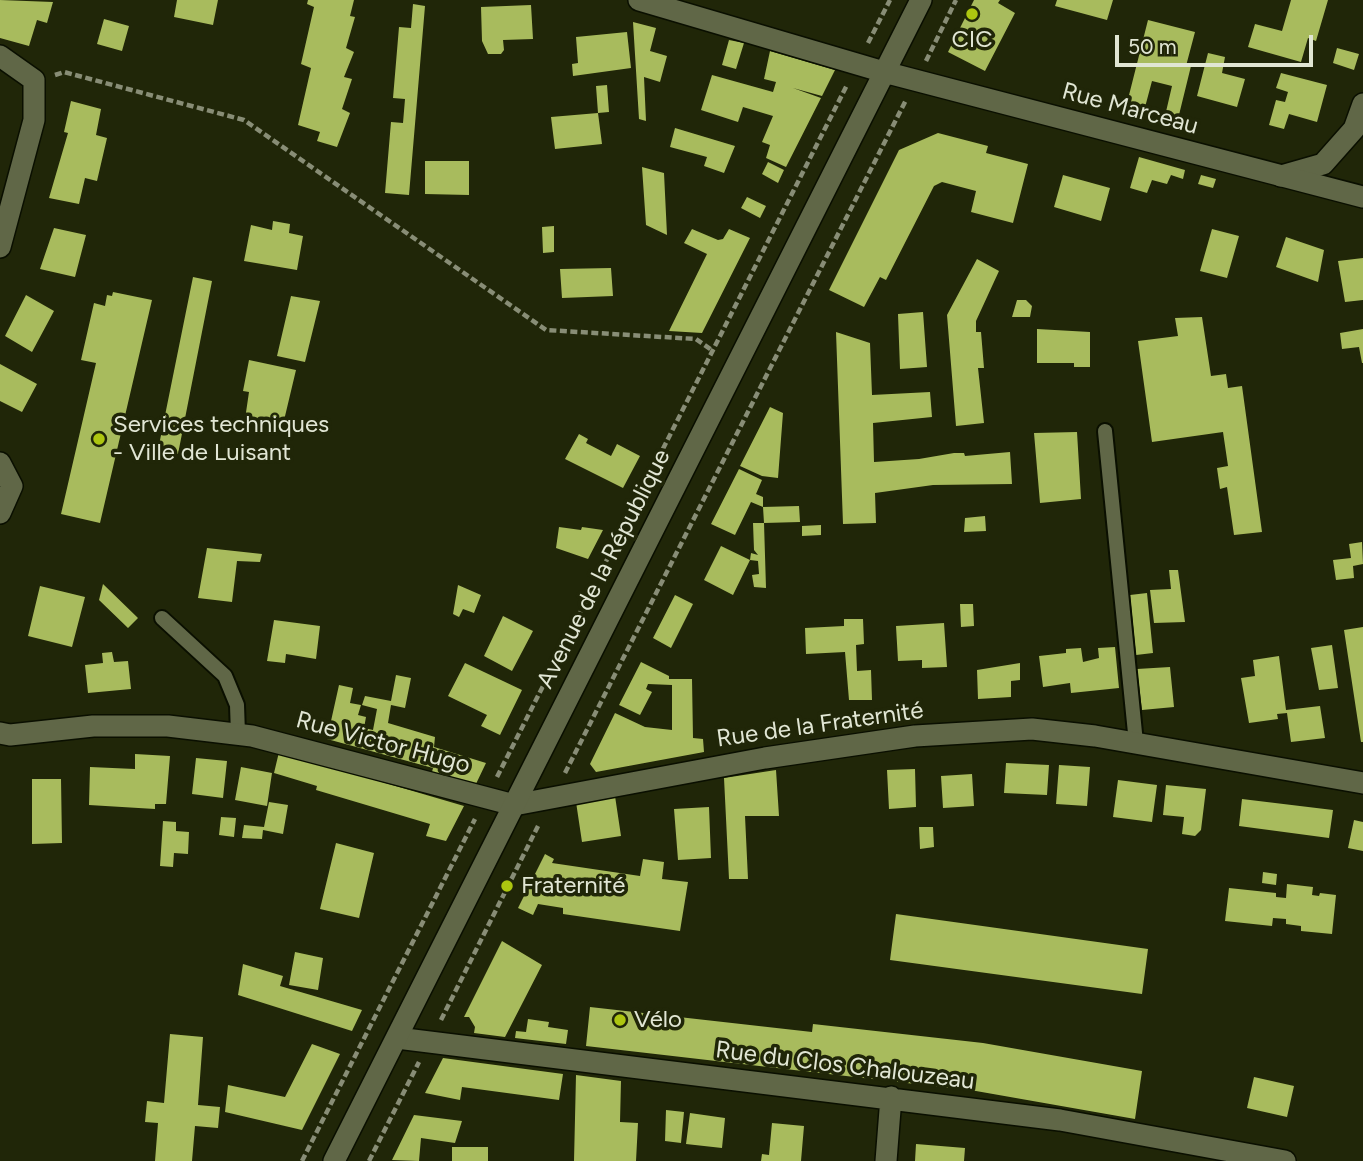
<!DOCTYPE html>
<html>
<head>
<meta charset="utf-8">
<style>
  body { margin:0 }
  #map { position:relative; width:1363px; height:1161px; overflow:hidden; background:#202608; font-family:Figtree,sans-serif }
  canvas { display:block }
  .scale { position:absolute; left:1115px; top:35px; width:198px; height:32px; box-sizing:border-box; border:4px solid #e1e6d4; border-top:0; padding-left:9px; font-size:21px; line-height:24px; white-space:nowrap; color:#e1e6d4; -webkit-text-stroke:5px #202608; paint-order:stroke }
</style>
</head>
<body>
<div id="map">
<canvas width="1363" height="1161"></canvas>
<div class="scale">50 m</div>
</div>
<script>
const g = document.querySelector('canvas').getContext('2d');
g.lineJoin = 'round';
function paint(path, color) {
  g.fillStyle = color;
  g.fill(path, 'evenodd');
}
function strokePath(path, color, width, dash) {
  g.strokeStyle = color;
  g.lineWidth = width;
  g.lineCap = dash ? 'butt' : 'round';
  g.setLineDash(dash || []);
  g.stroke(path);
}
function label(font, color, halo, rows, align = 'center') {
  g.font = font + ' Figtree,sans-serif';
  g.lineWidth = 7;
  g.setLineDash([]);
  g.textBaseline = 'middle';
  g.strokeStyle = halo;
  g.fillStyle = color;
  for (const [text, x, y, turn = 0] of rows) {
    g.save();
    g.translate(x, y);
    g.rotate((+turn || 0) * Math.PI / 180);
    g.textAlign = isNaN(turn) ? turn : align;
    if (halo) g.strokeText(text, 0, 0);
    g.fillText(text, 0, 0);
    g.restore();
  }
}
const building = new Path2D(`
  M0,0l53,2 -6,21 -10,-3 -8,26 -29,-8z
  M177,0h41l-5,25 -39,-8z
  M308,0h46l-4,16 5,1 -9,31 8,4 -10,25 8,2 -10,30 8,4 -13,34 -20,-6 3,-9 -22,-7 13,-57 -10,-4 13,-57 -7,-3z
  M974,0h26l-2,3 17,10 -30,58 -37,-19z
  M1057,0h56l-6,20 -52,-14z
  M1291,0h37l-12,41 -8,-3 -7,24 -53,-15 7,-23 27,7z
  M413,4l12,2 -16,189 -24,-2 6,-71 12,1 2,-24 -12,-1 6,-71 12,1z
  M531,5l2,34 -30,1 1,10 -3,4h-13l-6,-13 -1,-34z
  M104,19l25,7 -7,25 -25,-7z
  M1148,20l47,12 -9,34h5l-13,53 -13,-3 7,-30 -20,-5 -8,30 -18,-4z
  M633,22l23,6 -6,23 17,5 -7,26 -16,-5 2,44 -7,-2z
  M627,32l4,36 -58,8 -1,-12 6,-1 -2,-26z
  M729,40l15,3 -8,26 -14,-4z
  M1337,48l22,6 -5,16 -21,-7z
  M770,51l65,19 -13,26 -29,-8 28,10 -35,69 -20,-9 4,-13 -8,-3 11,-26 -30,-9 -5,15 -37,-12 11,-35 61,17 3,-10 -12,-3z
  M1208,53l17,4 -3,16 23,6 -8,28 -40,-11z
  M1281,73l46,12 -10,37 -28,-8 -5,15 -15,-4 7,-25 9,2 3,-10 -12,-4z
  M607,85l2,27 -11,1 -2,-27z
  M71,101l30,8 -5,26 11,3 -10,43 -12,-3 -6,26 -30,-6 19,-65 -4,-1z
  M598,113l4,31 -47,5 -4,-32z
  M675,128l60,18 -11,27 -20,-7 3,-9 -37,-10z
  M938,133l50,13 -2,7 42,11 -15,59 -42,-11 5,-21 -34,-9 -8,4 -48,94 -6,-3 -16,30 -35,-17 70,-140z
  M1139,157l46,13 -2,9 -12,-4 -4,9 -15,-4 -5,13 -17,-5z
  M425,161h44v34l-44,-1z
  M768,162l16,8 -6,13 -16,-9z
  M642,167l22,6 3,62 -21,-10z
  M1063,175l47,13 -9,33 -47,-14z
  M1201,175l15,4 -3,9 -15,-4z
  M747,197l19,9 -6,12 -19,-10z
  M273,221l17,3 -1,9 14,3 -6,34 -53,-9 7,-36 21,5z
  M554,226v26l-11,1 -1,-26z
  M54,228l32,7 -11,42 -35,-8z
  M692,229l26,11 5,-1 6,-10 21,9 -48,95 -33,-2 38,-77 -23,-11z
  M1212,229l27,7 -12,42 -27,-7z
  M1286,237l38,13 -6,32 -42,-15z
  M1363,258v42l-18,2 -7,-41z
  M977,259l22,12 -23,50v11h5l3,36h-6l6,55 -28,3 -9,-111z
  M611,268l2,28 -51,2 -2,-29z
  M193,277l19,4 -34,173 -20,-4z
  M113,292l39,8 -52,223 -39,-9 35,-151 -15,-3 13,-57 11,3 2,-11 5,1z
  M26,295l28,16 -22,41 -27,-16z
  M291,296l29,5 -15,61 -28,-6z
  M1017,300h9l6,6 -2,11h-18z
  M923,312l4,55 -27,2 -2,-55z
  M1202,317l9,59 15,-2 2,14 14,-2 20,146 -28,3 -7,-48 -7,2 -3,-21 11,-2 -5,-34 -71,10 -14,-101 40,-5 -3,-18z
  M1037,329l53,3v35h-16v-4h-37z
  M1363,329v34h-1l-3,-16 -17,2 -2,-16z
  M836,332l34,11 2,52 58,-3 2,25 -59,6 1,39 45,-3 35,-6h10l1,3 45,-4 2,32 -79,1 -58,8 1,30 -33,1z
  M249,360l47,10 -15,63 -37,-7 5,-34 -6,-1z
  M0,364l37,20 -15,28 -22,-11z
  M770,407l13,6 -5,65 -16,-2 -22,-10z
  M1077,432l4,67 -41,4 -6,-70z
  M579,434l9,5 -2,4 25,13 6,-12 23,12 -17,32 -58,-29z
  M739,469l23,11 -6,14 7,3v10l-12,-5 -16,33 -24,-11z
  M799,506l1,16 -36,1 -1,-16z
  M985,516l1,15 -22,1 1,-14z
  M753,523h11l2,65 -12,-1 -2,-12 7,-1 -1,-13 -8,-1 -17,35 -29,-15 17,-34 29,14 1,-7 7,2 -4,-5z
  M821,525v10l-19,1v-10z
  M559,527l22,3 1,-3 21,3 -15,29 -32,-11z
  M1362,542l1,22 -10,2 1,12 -18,2 -3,-20 18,-2 -2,-14z
  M207,548l55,6 -2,8 -23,-1 -5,41 -34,-4z
  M1169,570h9l7,52 -31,1 -4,-33 21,-1z
  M103,584l35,34 -10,10 -29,-28z
  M458,585l23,10 -7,18 -11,-4 -4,8 -6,-3z
  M40,586l45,11 -13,50 -44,-11z
  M1147,593l6,60 -17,2 -6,-60z
  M675,595l18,9 -22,44 -18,-10z
  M960,604h13l1,22 -13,1z
  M503,616l30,15 -21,40 -28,-15z
  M844,619h19l1,25 -8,1 1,26 14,-1 1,30h-23l-4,-48 -39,2 -1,-26 39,-2z
  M274,620l46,6 -4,33 -30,-5 -1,9 -18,-2z
  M944,623l3,44 -25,1v-8l-24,1 -2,-35z
  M1363,627v115h-2l-17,-112z
  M1332,645l6,43 -19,2 -8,-42z
  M1115,647l4,41 -48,5 -1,-10 -27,4 -4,-31 27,-3v-4l15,-1 2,14 16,-4 -1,-10z
  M112,652l2,10 14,-1 3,28 -43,4 -3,-28 18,-2 -1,-10z
  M1279,656l7,54 34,-4 5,32 -34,4 -4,-29 -10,1 1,5 -29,4 -8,-45 14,-2 -2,-16z
  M641,662l28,14v3h23l1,59 10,1 1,13 -108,20 -6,-8 25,-51 30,14 27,3v-45l-24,-1 -2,5 6,3 -12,23 -21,-10z
  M465,663l57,27 -22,45 -19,-9 6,-11 -39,-19z
  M1020,663v17l-9,1v16l-33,2 -1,-29z
  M1170,667l4,40 -32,3 -5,-41z
  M396,675l15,3 -6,30 -14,-3 -3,18 47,14 -1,10 52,16 -11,23 -43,-14 1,-4 -106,-29 12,-54 14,3 -3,15 11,2 -3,10 8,2 -2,11 9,2 4,-21 -15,-4 3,-9 26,5z
  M279,752l45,13 140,41 -18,35 -20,-5 4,-12 -114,-34 1,-4 -43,-13z
  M135,754l35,2 -4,48h-11v5l-66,-4 1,-38 45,2z
  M196,758l31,3 -4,37 -31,-4z
  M1006,763l43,2 -2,30 -43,-2z
  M1059,765l31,2 -3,39 -31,-2z
  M241,767l31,6 -5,33 -32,-6z
  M915,769l1,38 -27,2 -2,-39z
  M776,770l3,46h-34l3,63h-19l-5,-101z
  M972,774l2,32 -31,2 -2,-32z
  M32,779h29l1,64 -30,1z
  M1118,780l39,5 -5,37 -39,-5z
  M1166,785l40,4 -5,41 -6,6 -13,-2 2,-17 -21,-2z
  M615,796l6,40 -39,6 -6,-40z
  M1242,799l91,11 -4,28 -90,-12z
  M269,802l19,3 -5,29 -20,-4 -1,9 -20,-1 2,-13 20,2z
  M709,807l2,51 -33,2 -4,-51z
  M221,817l15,1 -2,19 -15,-2z
  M1354,820l9,2v29l-15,-3z
  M163,821l13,1v9l13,1 -1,22 -14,-1 -1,14 -13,-1z
  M919,827h14l1,20 -14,2z
  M336,843l38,10 -15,65 -39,-9z
  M545,854l9,5 -2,4 88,13 3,-17 21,3 -2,17 26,3 -8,49 -117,-17v-6l-25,-4 -5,11 -15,-7z
  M1263,872l14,2 -1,11 -14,-2z
  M1287,884l26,3 -1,8 7,1 1,-3 16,2 -4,39 -31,-3v-5l-15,-2v-5l-13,-1 -1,8 -47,-5 4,-33 47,5v4l10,1z
  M896,914l252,35 -6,45 -252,-34z
  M502,941l40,24 -37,72 -31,-4 1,-6 -6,-10h-5z
  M295,952l28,6 -5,32 -29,-5z
  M243,964l40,12 -3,10 82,24 -10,21 -114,-36z
  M590,1007l222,25 1,-8 170,19 159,28 -7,48 -159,-28 -390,-45z
  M528,1019l21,3 -1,5 20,3 -2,14 -51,-6 1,-7 10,1z
  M170,1034l33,3 -5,68 22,2 -2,21 -23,-2 -3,35h-37l3,-38 -13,-1 2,-21 17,2z
  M312,1044l28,10 -38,76 -77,-18 3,-27 57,12z
  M443,1058l120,16 -4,26 -97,-13 -2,13 -35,-7z
  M576,1075l45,6 -1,41 18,1 -2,38h-62z
  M1254,1077l40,9 -7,31 -40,-9z
  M666,1110l18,2 -3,31 -16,-2z
  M690,1113l35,5 -3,30 -36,-4z
  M414,1115l48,6 -7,22 -34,-5 -2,23 -27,-1z
  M772,1123l32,3 -3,35h-40l1,-7 7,1z
  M916,1144l49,4 -1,13h-49z
  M452,1147h36v14h-36z`);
const path = new Path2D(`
  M868,43l22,-43
  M926,61l30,-61
  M55,75l9,-3 180,48 302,210 150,9 17,12
  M565,773l341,-673
  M497,777l350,-692
  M441,1020l98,-196
  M302,1161l173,-342
  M369,1161l50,-99`);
const lane = new Path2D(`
  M1105,431l31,312
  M162,618l63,58 12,29 1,29`);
const street = new Path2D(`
  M0,56l34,24v40l-34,127
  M1281,176l42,-12 31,-35 9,-25
  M0,463l12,23 -12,27
  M0,733l10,2 83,-9h75l84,10 262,69 251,-47 150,-22 117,-7 63,7 268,47
  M397,1038l663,82 225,41
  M886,1161l5,-64`);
const secondary = new Path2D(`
  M639,0l245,72 479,125
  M334,1161l587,-1161`);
const markers = [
  [972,14,7,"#adc610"],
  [99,439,7,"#adc610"],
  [507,886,7,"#adc610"],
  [620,1020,7,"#adc610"]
];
const poiNames = [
  ["CIC",972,40,"center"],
  ["Services techniques",113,425],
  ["- Ville de Luisant",113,453],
  ["Fraternité",521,886],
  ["Vélo",634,1020]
];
const streetNames = [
  ["Rue Marceau",1130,109,15],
  ["Avenue de la République",604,569,-63],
  ["Rue de la Fraternité",820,725,-8],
  ["Rue Victor Hugo",383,743,15],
  ["Rue du Clos Chalouzeau",845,1066,7]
];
paint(building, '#a8bb5d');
strokePath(lane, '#0a0f00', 18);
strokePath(street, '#0a0f00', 24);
strokePath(secondary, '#0a0f00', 24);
strokePath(path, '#888d76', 4.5, [7, 3.5]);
strokePath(lane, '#606747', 14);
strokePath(street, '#606747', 21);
strokePath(secondary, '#606747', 21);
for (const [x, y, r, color] of markers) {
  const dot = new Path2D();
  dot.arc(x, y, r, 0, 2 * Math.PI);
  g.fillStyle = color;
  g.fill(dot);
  strokePath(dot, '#202608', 2.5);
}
label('24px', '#e1e6d4', '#202608', poiNames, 'left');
label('24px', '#e1e6d4', '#202608', streetNames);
</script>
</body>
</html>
